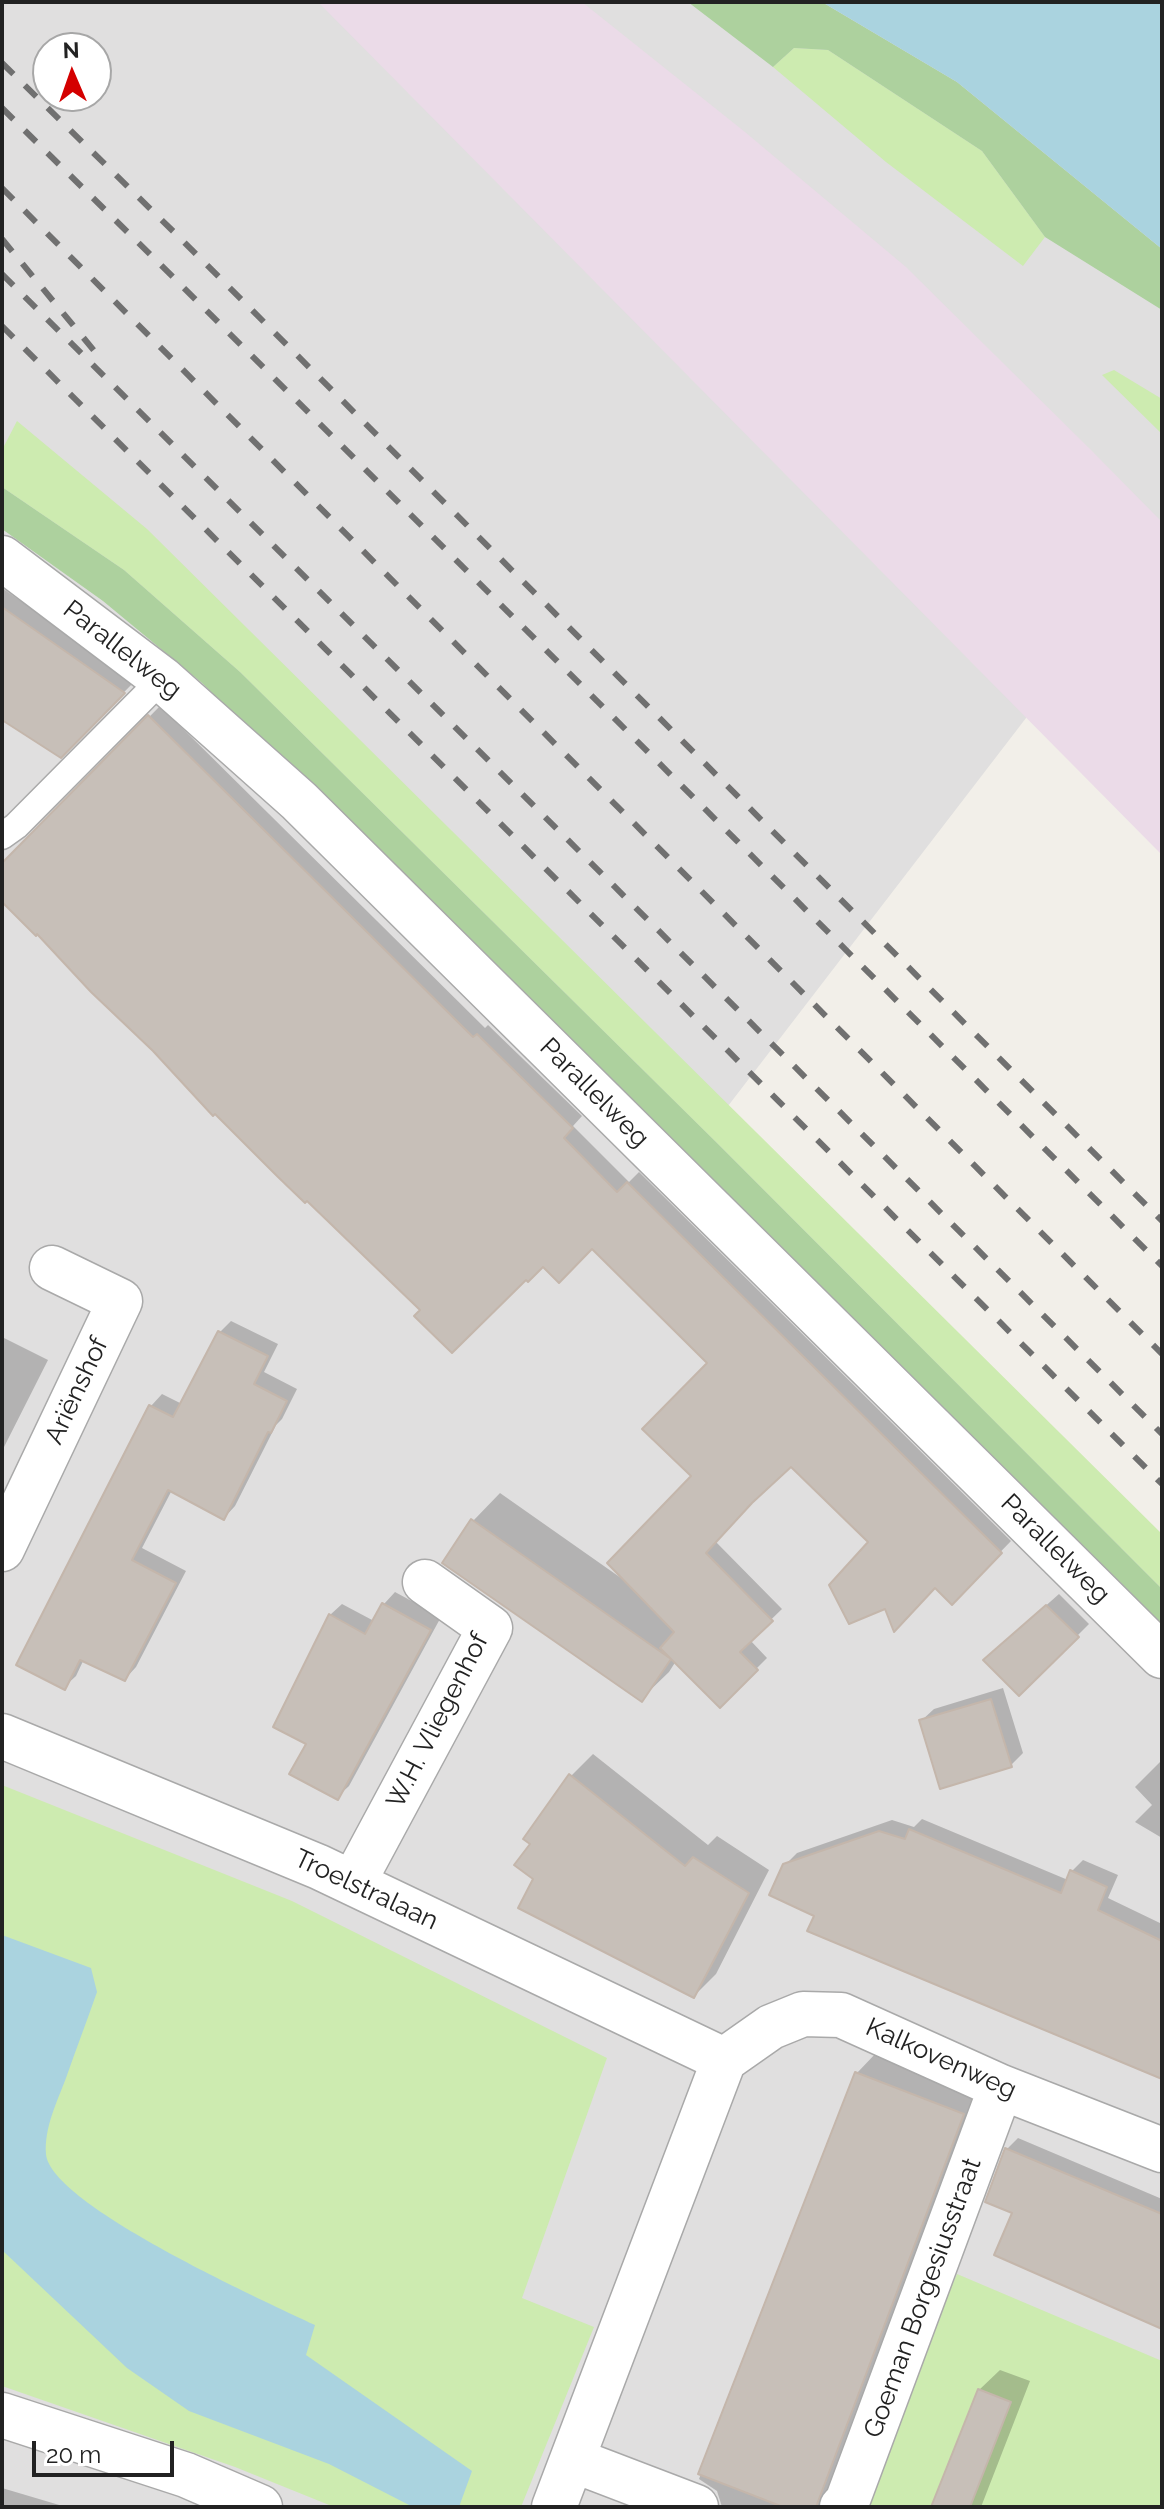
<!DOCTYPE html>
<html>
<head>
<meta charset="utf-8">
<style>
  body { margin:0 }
  #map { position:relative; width:1164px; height:2509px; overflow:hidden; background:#f2efe9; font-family:Raleway,sans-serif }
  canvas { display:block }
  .frame { position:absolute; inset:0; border:4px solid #222; pointer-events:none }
  .north { position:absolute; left:32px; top:32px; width:80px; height:80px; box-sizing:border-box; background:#fff; border:2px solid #a7a7a7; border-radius:50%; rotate:358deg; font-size:22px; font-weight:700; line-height:32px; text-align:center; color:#222 }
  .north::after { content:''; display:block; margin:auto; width:28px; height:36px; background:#d40000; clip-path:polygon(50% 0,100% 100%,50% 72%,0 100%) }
  .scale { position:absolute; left:32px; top:2441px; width:142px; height:36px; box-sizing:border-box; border:4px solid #222; border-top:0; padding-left:10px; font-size:24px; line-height:28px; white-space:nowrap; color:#222; -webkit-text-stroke:6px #fff; paint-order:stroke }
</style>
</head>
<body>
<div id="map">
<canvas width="1164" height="2509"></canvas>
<div class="frame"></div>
<div class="north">N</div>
<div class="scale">20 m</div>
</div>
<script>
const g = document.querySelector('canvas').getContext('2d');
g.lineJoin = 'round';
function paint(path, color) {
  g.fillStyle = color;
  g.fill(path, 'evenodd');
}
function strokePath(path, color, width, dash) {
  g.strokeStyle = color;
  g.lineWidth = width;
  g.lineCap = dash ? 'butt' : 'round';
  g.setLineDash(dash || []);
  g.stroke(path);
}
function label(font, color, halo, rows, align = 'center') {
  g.font = font + ' Raleway,sans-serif';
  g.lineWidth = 6;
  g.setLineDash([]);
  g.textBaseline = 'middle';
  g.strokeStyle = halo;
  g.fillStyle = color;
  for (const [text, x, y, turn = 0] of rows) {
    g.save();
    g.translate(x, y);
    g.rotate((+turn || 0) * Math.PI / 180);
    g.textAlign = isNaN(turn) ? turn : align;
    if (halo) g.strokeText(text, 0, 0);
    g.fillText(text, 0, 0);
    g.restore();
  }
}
const residential = new Path2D(`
  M2,2h1160v539l-434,565 434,447v954h-1160zM48,48h48v48h-48z`);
const industrial = new Path2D(`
  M318,2h264l163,130 161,135 185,183 71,72v333z`);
const grass = new Path2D(`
  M794,48l34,2 154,101 63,86 -22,29 -137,-104 -113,-95z
  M1114,370l48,29v35l-60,-59z
  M17,421l130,108 1015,1005v55l-445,-446 -477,-471 -116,-102 -122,-83v-37z
  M2,1785l290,116 315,157 -85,240 72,29 -73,180h-187l-99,-40 -233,-81z
  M957,2274l205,87v146h-308z`);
const forest = new Path2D(`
  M688,2h134l135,80 205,167v61l-117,-73 -63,-86 -154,-101 -34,-2 -21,19z
  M2,487l122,83 116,102 477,471 445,446v36l-960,-942 -99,-82 -101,-72z`);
const water = new Path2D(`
  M822,2h340v247l-205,-167z
  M2,1935l89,33 6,24c-10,29 -21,57 -31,86 -9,24 -22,50 -20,76 4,51 221,148 269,171l-9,30 166,116 -13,36h-46l-84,-43 -140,-53 -62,-43 -125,-118z`);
const shadow = new Path2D(`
  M2,588l133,93 -74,75 -59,-38z
  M160,706l325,322 3,-3 94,91 -9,10 56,56 10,-10 372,369 -59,61 -17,-16 -64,-44 -80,-78 -33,31 -43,46 67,68 -32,31 17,18 -47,47 -44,-44 -7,11 -28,27 -168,-178 27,-28 121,85 73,-102 16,-113 -118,-117 -49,18 -17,13 -103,32 -386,-378 -35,-31v-34z
  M231,1321l47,23 -14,28 33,17 -15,30 -6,6 -41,81 -11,12 -52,-28 -30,58 44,23 -50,96 -11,12 -41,-20 -8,17 -12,11 87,-281 11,-12 20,10 37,-71z
  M2,1337l46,23 -46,91z
  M395,1592l46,25 -92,169 -12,11 -29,-54 22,-128 12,-11 32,17 10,-17z
  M1059,1594l30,30 -70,70 -21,-46z
  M1003,1688l20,65 -12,12 -90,-44 13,-12z
  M593,1754l115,91 9,-9 52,34 -53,104 -22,22 -158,-118 -3,-35 38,-67z
  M1162,1760v78l-27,-16 17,-17 -17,-18z
  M922,1819l146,61 4,-9 11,-11 35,15 -10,23 54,26v153l-346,-162 -31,-50 12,-12 95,-33 22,7z
  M877,2052l106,42 -156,413h-105l-5,-16 -18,-12 158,-406z
  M1018,2138l144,61v128l-148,-115 -7,-63z
  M1000,2370l30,11 -49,126h-47l45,-117z
  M2,2488l64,19h-64z`);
const building = new Path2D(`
  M2,607l123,86 -64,65 -59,-38z
  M148,715l325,322 4,-3 96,94 -9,10 53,54 10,-10 375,371 -50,52 -17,-17 -41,44 -9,-23 -36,15 -20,-39 39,-43 -77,-75 -39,36 -46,50 67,68 -33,31 18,18 -38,38 -60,-60 14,-16 -67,-69 84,-87 -49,-47 65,-66 -115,-114 -33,34 -16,-16 -15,15 -2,-2 -74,73 -38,-37 6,-6 -113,-109 -2,2 -28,-27 -62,-62 -2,2 -60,-65 -62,-59 -54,-58 -1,2 -34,-34v-39z
  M218,1331l50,25 -14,28 33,17 -16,32 -3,-1 -44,88 -56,-30 -36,70 44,23 -51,98 -45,-21 -15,30 -49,-25 133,-260 24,12z
  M471,1519l200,140 -29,43 -200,-139z
  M382,1603l49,27 -93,170 -49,-26 17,-30 -33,-17 56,-113 36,20z
  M1046,1605l33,32 -60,59 -36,-36z
  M991,1699l21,68 -72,22 -21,-69z
  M569,1774l116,92 8,-9 56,36 -55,105 -176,-90 15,-29 -19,-14 16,-21 -7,-5z
  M909,1829l152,64 9,-23 37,17 -9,23 64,31v138l-355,-148 7,-15 -45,-21 14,-31 96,-33 26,8z
  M855,2072l109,42 -148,393h-33l-85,-33z
  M1005,2148l157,66v115l-168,-74 18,-42 -27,-11z
  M978,2389l33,13 -41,105h-39z`);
const service = new Path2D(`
  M2,836l14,-10 146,-147`);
const minor = new Path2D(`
  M2,558l160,121 137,122 863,855
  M2,1549l118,-248 -68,-33
  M2,1736l317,131 405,193
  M353,1883l137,-255 -65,-46
  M724,2060l47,-33 32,-13 38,1 160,72 161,63
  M573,2460l123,47
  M554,2507l170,-447
  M842,2507l5,-5 154,-415`);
const tertiary = new Path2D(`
  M2,2415l184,60 74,32`);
const rail = new Path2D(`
  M2,63l178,175 982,983
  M2,108l177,175 983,983
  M2,188l1160,1166
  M2,239l94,114
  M2,274l1160,1160
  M2,326l1160,1158`);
const streetNames = [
  ["Parallelweg",122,650,38],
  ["Parallelweg",594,1093,45],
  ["Ariënshof",77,1391,-65],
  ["Parallelweg",1055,1549,45],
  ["W.H. Vliegenhof",438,1721,-63],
  ["Troelstralaan",366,1890,25],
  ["Kalkovenweg",941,2059,24],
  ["Goeman Borgesiusstraat",923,2298,-70]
];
paint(residential, '#e0dfdf');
paint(industrial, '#ebdbe8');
paint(grass, '#cdebb0');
paint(forest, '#add19e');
paint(water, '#aad3df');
paint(shadow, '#0003');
paint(building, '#c7bfb8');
strokePath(building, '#c4b6ab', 2);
strokePath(service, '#a9a9a9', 29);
strokePath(minor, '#a9a9a9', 47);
strokePath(tertiary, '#a9a9a9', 47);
strokePath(service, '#fff', 26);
strokePath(minor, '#fff', 44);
strokePath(tertiary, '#fff', 44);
strokePath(rail, '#707070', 6, [16, 16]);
label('26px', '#222', '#fff', streetNames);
</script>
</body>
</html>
